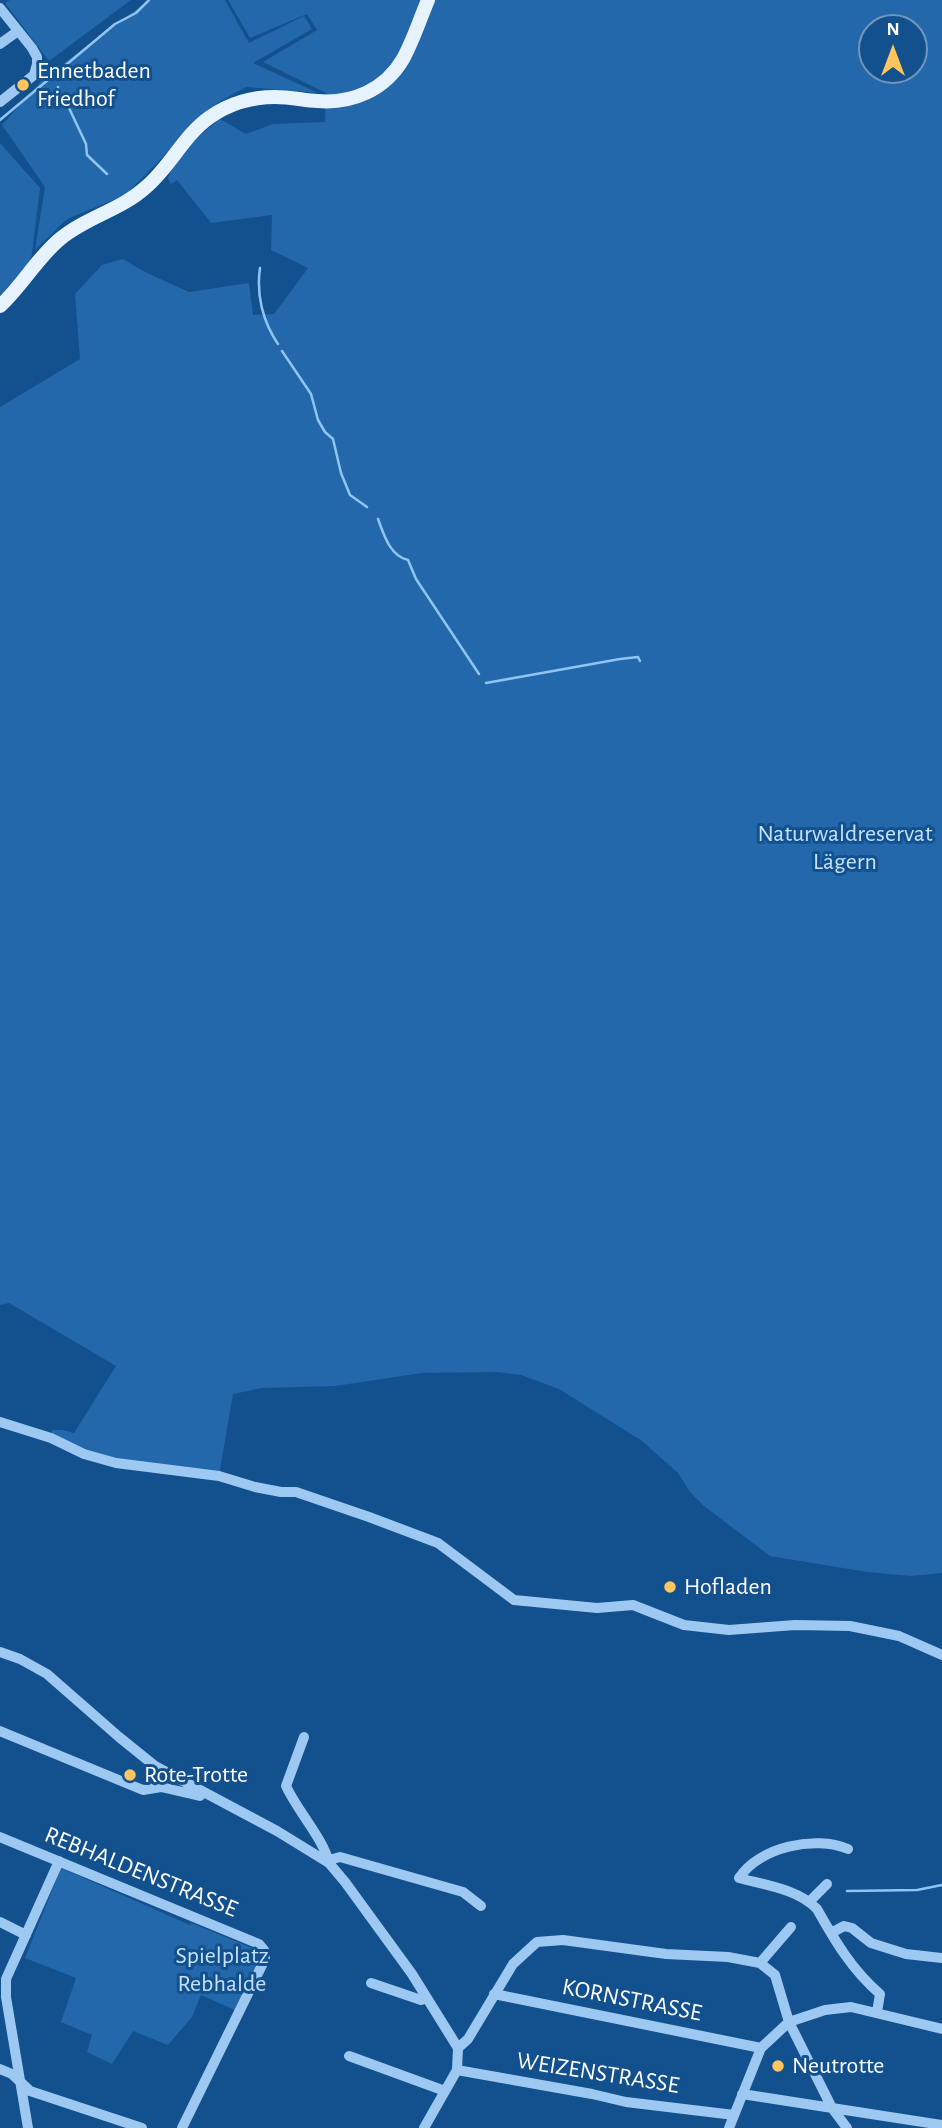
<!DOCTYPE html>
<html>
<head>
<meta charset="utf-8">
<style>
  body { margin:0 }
  #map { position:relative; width:942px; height:2128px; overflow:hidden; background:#13508e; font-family:"Alegreya Sans",sans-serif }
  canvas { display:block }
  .north { position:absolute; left:858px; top:14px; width:70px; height:70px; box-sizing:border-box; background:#13508e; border:2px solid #7196bb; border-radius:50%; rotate:0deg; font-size:19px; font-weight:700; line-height:28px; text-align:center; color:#fff }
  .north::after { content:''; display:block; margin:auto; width:24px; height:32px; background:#ffc65d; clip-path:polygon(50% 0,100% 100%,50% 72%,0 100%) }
</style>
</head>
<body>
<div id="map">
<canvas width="942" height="2128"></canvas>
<div class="north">N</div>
</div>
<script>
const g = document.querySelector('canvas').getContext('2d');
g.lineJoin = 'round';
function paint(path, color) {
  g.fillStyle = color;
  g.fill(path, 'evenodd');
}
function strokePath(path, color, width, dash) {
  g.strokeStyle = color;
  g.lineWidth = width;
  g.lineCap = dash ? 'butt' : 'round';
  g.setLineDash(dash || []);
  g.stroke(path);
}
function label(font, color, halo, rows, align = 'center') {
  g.font = font + ' "Alegreya Sans",sans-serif';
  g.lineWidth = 6;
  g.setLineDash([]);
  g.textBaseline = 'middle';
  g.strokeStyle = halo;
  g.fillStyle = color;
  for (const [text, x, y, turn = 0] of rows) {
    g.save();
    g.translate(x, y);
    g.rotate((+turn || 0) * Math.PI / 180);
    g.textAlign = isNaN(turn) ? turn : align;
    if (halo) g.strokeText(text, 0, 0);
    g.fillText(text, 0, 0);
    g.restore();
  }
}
const green = new Path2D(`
  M10,0h121l-82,61 -44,-58z
  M149,0h76l24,43 55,-27 8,13 -59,34 65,30 -72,-6 -29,16 -92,92 -58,24 -32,31 10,-63 -43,-62 42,-47z
  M228,0h714v1573l-31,3 -44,-4 -97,-16 -66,-50 -14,-14 -12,-19 -36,-32 -83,-52 -38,-14 -24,-3 -75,1 -87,13 -73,2 -29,6 -14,82 -70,-7 -98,-31 1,-8h10l12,3 42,-67 -107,-63 -9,2v-898l80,-48 -5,-65 27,-29 21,-6 22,13 44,20 60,-9 4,32 21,-1 34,-46 -37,-18 1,-35 -61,8 -34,-43 -6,4 -3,-5c5,-21 35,-47 52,-60l26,15 27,-10 52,-2 1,-29 -63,-31 54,-32 -10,-16 -57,24zM872,28h42v42h-42z
  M0,143l40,45 -9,73 -31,35z
  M61,1868l129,57 1,-2 66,27c7,14 -13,46 -20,61l-36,-16 -9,22 -24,28 -35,-14 -21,33 -25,-12 5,-17 -31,-13 15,-44 -51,-20z`);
const stream = new Path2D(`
  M58,87v10l11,11 17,36 1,11 20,19
  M0,120l115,-96 21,-11 13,-13
  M260,268c-4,27 3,54 18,76
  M282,351l29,43 7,26 7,12 8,7 8,34 9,22 17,12
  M378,519c6,16 12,37 30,41l8,19 63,95
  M486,683l134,-24 18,-2 2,4
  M847,1891l70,-1 25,-5`);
const minor = new Path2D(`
  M0,8l32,40 5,9v7l-3,11 -34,27
  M0,44l18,-13
  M0,1422l51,16 33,16 32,9 103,13 36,11 26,5h15l73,25 69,26 76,57 83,8 36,-3 51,20 45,5 66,-5 55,1 49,10 43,19
  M0,1652l20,7 27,15 72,63 36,29 122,65 52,32 16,19 67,92 46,74 -1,22 -33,58
  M0,1731l143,59 18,-3 39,9 2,-4
  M304,1737l-18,49c12,26 37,52 43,77l4,-4 7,-2 123,35 18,14
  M0,1837l259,107 5,6 1,9 -83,169
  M848,1849c-33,-14 -89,-2 -109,29 26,7 59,11 78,31 18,32 35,61 63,85l-3,18
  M810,1901l17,-17
  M0,1922l26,13
  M831,1933l13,-7 8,2 19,15 35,11 36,4
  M760,1963l31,-36
  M371,1983l50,17 6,-2
  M494,1994l267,54
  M458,2048l10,-9 45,-75 24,-22 26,-2 103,14 62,3 32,6 15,12 14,47 -28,26 -32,80
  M349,2056l96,35
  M0,2069l12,5 18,17 112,37
  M457,2070l135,24 34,8 108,13
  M742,2094l200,31
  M28,2128l-22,-131v-18l53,-118
  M847,2128l-15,-20 -43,-86 36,-12 26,-3 91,22`);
const major = new Path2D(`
  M0,306c22,-20 37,-48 60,-67 26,-22 61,-29 86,-52 24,-20 38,-52 64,-70 20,-14 42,-20 65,-20 15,0 28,3 42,4 35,3 68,-11 86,-42 10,-18 17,-40 25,-59`);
const markers = [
  [23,85,7,"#ffc65d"],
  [670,1587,7,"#ffc65d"],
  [130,1775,7,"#ffc65d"],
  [778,2066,7,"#ffc65d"]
];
const poiNames = [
  ["Ennetbaden",37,71],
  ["Friedhof",37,99],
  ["Hofladen",684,1587],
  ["Rote-Trotte",144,1775],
  ["Neutrotte",792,2066]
];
const parkNames = [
  ["Naturwaldreservat",845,834],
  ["Lägern",845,862],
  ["Spielplatz",222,1956],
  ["Rebhalde",222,1984]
];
const streetNames = [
  ["REBHALDENSTRASSE",141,1872,22],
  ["KORNSTRASSE",632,2000,11],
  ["WEIZENSTRASSE",598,2073,9]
];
paint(green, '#2268ab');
strokePath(stream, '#8fc4f4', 2.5);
strokePath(minor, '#9dc8f1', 10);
strokePath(major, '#e7f2ff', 14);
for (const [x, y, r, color] of markers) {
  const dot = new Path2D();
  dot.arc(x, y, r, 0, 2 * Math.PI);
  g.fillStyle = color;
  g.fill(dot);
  strokePath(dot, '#13508e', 2.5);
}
label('24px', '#fff', '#13508e', poiNames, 'left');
label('24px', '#c4e1fc', '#13508e', parkNames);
label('24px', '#fff', '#13508e', streetNames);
</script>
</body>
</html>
